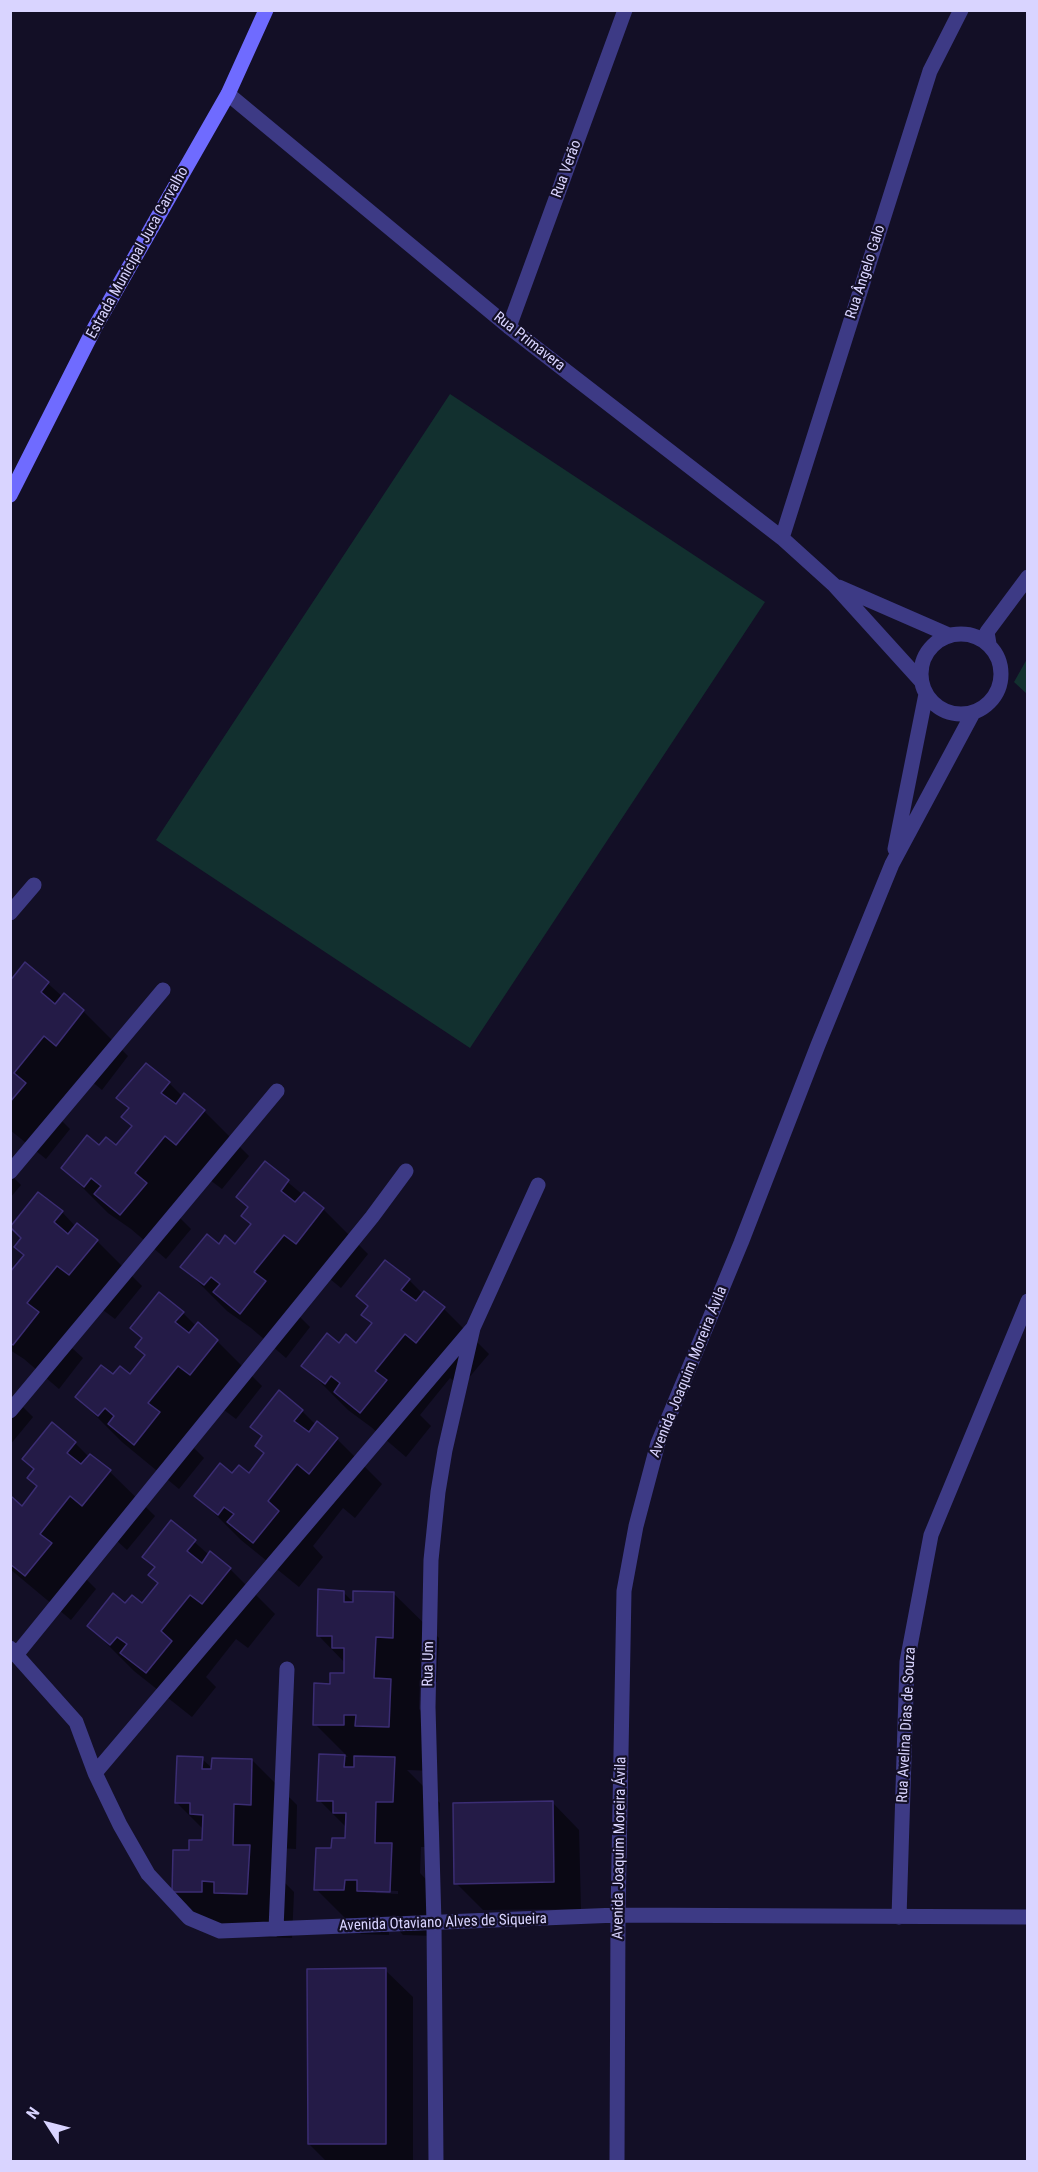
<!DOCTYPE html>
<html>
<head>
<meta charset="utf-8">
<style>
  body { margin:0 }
  #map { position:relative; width:1038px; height:2172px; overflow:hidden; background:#130f26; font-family:"Roboto Condensed",sans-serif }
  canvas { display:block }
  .frame { position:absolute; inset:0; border:12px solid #d9d4ff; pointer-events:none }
  .north { position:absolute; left:18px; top:2094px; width:60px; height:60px; -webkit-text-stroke:4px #130f26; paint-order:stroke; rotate:306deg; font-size:16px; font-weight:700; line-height:24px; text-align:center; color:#d9d4ff }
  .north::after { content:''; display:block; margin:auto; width:21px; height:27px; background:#d9d4ff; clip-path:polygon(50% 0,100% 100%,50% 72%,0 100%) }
</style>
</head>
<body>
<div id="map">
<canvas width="1038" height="2172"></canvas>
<div class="frame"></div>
<div class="north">N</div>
</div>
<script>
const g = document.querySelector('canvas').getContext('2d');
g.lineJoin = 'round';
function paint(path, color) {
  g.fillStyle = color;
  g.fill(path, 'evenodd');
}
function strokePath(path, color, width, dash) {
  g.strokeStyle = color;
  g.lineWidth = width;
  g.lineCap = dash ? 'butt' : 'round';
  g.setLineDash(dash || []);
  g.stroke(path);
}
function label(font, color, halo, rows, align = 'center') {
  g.font = font + ' "Roboto Condensed",sans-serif';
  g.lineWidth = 4.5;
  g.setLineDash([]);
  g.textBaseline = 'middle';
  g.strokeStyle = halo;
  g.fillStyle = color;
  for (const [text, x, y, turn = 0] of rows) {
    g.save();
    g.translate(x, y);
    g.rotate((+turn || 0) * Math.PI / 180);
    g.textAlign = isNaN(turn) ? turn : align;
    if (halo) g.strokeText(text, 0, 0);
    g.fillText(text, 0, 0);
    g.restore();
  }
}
const green = new Path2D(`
  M450,394l315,208 -295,446 -314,-208z
  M1027,659l1,35h-1l-13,-12z`);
const shadow = new Path2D(`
  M26,964l37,33 1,-2 19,16 45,45 -26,34 -12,-10 -31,38 11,11 -24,30 -36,-29v-101z
  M169,1083l14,14 21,14 45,45 -27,33 -12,-9 -30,38 11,11 -25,30 -35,-30 -23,-16 -45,-45 36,-21h17l17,-20 -3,-17 -12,-12z
  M265,1163l38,32 1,-1 19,15 45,45 -27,34 -11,-9 -31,37 11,11 -24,31 -35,-30 -24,-17 -45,-45 37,-20h17l16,-21 -3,-17z
  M10,1174l11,11 -11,13z
  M62,1212l14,15 21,14 45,45 -27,33 -12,-9 -31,38 11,10 -24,31 -35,-30 -14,-9v-75z
  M409,1280l14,14 1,-1 20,16 45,45 -28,33 -11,-9 -30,37 11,11 -25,31 -35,-30 -23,-17 -45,-45 37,-20h16l17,-21 -10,-9z
  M183,1313l13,13 21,15 45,45 -26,33 -12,-9 -30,38 10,10 -25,31 -57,-47 -45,-45 36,-20 17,-1 16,-20 -3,-17 -11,-11z
  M10,1394l23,23 -23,28z
  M302,1411l14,14 21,14 45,45 -27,34 -12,-10 -30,38 10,11 -24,30 -58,-47 -45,-45 37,-20 16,1 17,-22 -3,-16 -11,-11z
  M75,1443l14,14 21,15 45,44 -28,34 -11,-10 -31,38 11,11 -25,31 -61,-51v-69l12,8z
  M172,1522l37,33 21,14 45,45 -27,34 -12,-9 -30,38 10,10 -24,30 -58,-46 -45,-45 36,-21h18l16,-21 -9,-9 6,-7 -12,-11z
  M343,1592l11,11 39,-10 46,45 -2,44h-17l-1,27 17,16 -3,46 -26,-1 33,33 -2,44h-17l-1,26 16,17 -1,46 -32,-1 -10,-11 -4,1v10l-28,-1 -45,-45 17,-39 13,-10 1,-12 -28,-28 1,-44 28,1 -33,-33 17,-39 13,-11v-11l-27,-28zM376,1890l22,1v3l-22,-1z
  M202,1759l11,10 39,-9 45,45 -1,44 -17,-1 -1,28 16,16 -2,46 -32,-1 -11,-11 -31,10 -45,-45 18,-39 13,-10v-12l-28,-28z
  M552,1802l27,28 2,79 -98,1 -27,-27z
  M385,1970l28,27v165h-86l-18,-18z`);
const building = new Path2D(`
  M25,962l24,20 -8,10 14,12 9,-11 20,17 -28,36 -12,-10 -30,37 12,10 -16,19v-121z
  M146,1063l24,19 -9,11 15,11 8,-11 21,17 -29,35 -11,-9 -30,37 12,10 -27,32 -26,-21 7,-8 -10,-8 -7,9 -23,-19 26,-33 12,10 7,-8 10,8 16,-19 -11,-9 8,-9 -13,-10z
  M265,1161l24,19 -8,11 14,11 9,-10 20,16 -28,36 -12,-9 -30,37 12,9 -26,33 -27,-22 7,-8 -9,-7 -7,8 -24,-18 27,-33 12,10 6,-9 10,9 16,-20 -10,-8 7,-9 -12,-10z
  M38,1192l25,19 -9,11 14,12 9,-11 21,17 -29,35 -12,-9 -30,37 12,9 -26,33 -3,-2v-71l14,-17 -10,-8 7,-9 -11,-11z
  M385,1260l25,19 -9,11 15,11 8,-10 21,16 -29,36 -11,-9 -30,37 12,9 -27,33 -26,-21 6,-9 -9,-7 -6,8 -24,-18 26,-33 12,10 7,-9 10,9 16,-20 -11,-8 7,-9 -12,-10z
  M159,1292l25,20 -9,10 14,11 9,-11 20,18 -28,35 -12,-9 -30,37 12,9 -26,33 -26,-21 6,-8 -9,-8 -7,8 -23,-19 26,-32 12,9 7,-8 10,8 15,-19 -10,-8 7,-9 -12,-10z
  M279,1390l24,20 -9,11 15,11 8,-11 21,17 -29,36 -12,-10 -29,37 11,10 -26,32 -26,-21 7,-8 -10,-7 -6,8 -24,-19 26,-33 12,10 7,-8 10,8 15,-20 -9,-7 7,-10 -12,-9z
  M52,1422l24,20 -9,11 14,11 9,-10 21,16 -29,36 -12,-10 -30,38 12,9 -27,33 -15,-12v-66l2,-1 10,9 15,-20 -10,-8 7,-9 -12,-10z
  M171,1520l25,20 -9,11 15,12 8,-12 21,17 -29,36 -12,-9 -29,36 11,10 -26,32 -26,-20 7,-9 -10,-7 -7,8 -23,-19 26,-33 12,10 7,-8 10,8 16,-20 -10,-8 7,-8 -13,-10z
  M318,1589l26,2v11h9v-11l41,1 -1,46 -17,-1 -2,41 17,1 -2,48 -34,-1 1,-11h-12v10h-31l1,-42 16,1v-11h14v-25h-12v-12h-15z
  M319,1754l26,1 -1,12h10v-11l41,1 -2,45h-17l-1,41h17l-2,49 -33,-1v-11h-12l-1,10h-30l2,-42h15l1,-10h13l1,-25h-13v-12h-16z
  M177,1756l26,1 -1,12h9l1,-11 40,1 -1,46 -17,-1 -1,41h17l-3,49 -33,-1v-11l-12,-1v11h-30l1,-42h16v-10h13l1,-25 -13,-1v-11h-15z
  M553,1801l1,81 -100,2 -1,-81z
  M386,1968v176h-78l-1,-175z`);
const street = new Path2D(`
  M228,94l281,233 273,211 52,47 87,96
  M509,327l116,-317
  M782,538l148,-467 31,-61
  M839,587l110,48
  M921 674a40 40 0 1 1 80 0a40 40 0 1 1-80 0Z
  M989,644l-2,-12 41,-55
  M895,849l31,-155
  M10,913l24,-28
  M10,1172l153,-182
  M10,1411l267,-320
  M10,1648l66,74 19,51 25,52 28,49 41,44 31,13 398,-16 410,2
  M16,1655l356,-438 34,-46
  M95,1773l377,-444
  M899,1917l8,-255 24,-127 97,-234
  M276,1929l11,-260
  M436,2162l-2,-239 -6,-216 3,-147 7,-68 7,-42 28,-122 65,-143
  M617,2162l1,-247 6,-324 12,-65 22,-83 83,-200 77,-198 74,-181 81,-151`);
const secondary = new Path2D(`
  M10,495l85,-168 133,-233 38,-84`);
const streetNames = [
  ["Rua Verão",567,169,-70],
  ["Estrada Municipal Juca Carvalho",138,253,-61],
  ["Rua Ângelo Galo",866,272,-72],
  ["Rua Primavera",529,342,38],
  ["Avenida Joaquim Moreira Ávila",689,1372,-68],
  ["Rua Um",429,1664,-89],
  ["Rua Avelina Dias de Souza",907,1725,-87],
  ["Avenida Joaquim Moreira Ávila",620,1848,-89],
  ["Avenida Otaviano Alves de Siqueira",443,1923,-2]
];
paint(green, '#12302f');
paint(shadow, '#0007');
paint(building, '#241b47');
strokePath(building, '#3b2d73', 1.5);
strokePath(street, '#3d3a85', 15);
strokePath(secondary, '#6f6bff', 15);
label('15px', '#d9d4ff', '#130f26', streetNames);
</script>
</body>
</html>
